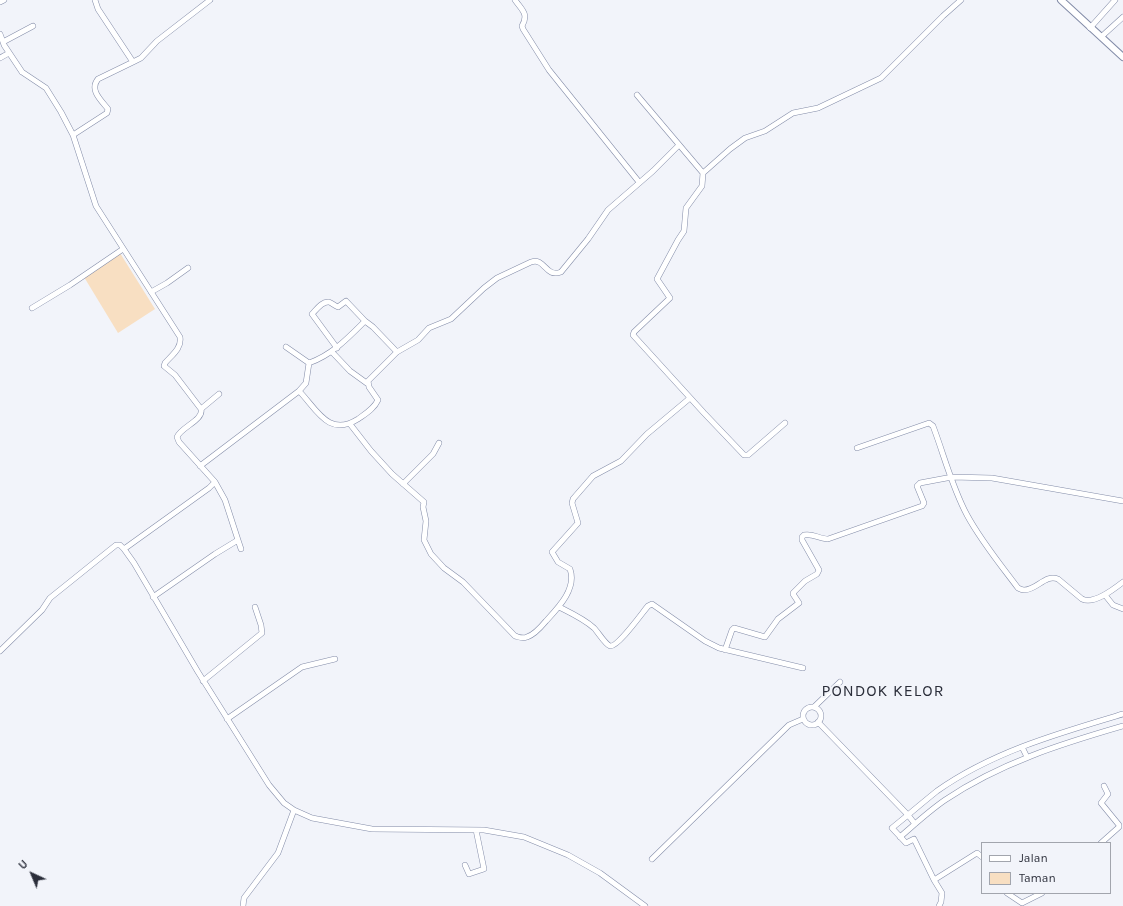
<!DOCTYPE html>
<html>
<head>
<meta charset="utf-8">
<style>
  body { margin:0 }
  #map { position:relative; width:1123px; height:906px; overflow:hidden; background:#f2f4fa; font-family:Karla,sans-serif }
  canvas { display:block }
  .legend { position:absolute; left:981px; top:842px; width:130px; height:52px; box-sizing:border-box; background:#f2f4fa; border:1px solid #a2a5ad; margin:0; padding:5px 7px; list-style:none; font-size:12px; color:#2b2e3a }
  .legend li { display:flex; align-items:center; gap:8px; height:20px }
  .legend b { width:20px; border:1px solid #a2a5ad }
  .north { position:absolute; left:12px; top:854px; width:40px; height:40px; -webkit-text-stroke:3px #f2f4fa; paint-order:stroke; rotate:316deg; font-size:11px; font-weight:700; line-height:16px; text-align:center; color:#2b2e3a }
  .north::after { content:''; display:block; margin:auto; width:14px; height:18px; background:#2b2e3a; clip-path:polygon(50% 0,100% 100%,50% 72%,0 100%) }
</style>
</head>
<body>
<div id="map">
<canvas width="1123" height="906"></canvas>
<ul class="legend">
<li><b style="height:5px;background:#fff"></b>Jalan</li>
<li><b style="height:11px;background:#f8dfc2"></b>Taman</li>
</ul>
<div class="north">U</div>
</div>
<script>
const g = document.querySelector('canvas').getContext('2d');
g.lineJoin = 'round';
function paint(path, color) {
  g.fillStyle = color;
  g.fill(path, 'evenodd');
}
function strokePath(path, color, width, dash) {
  g.strokeStyle = color;
  g.lineWidth = width;
  g.lineCap = dash ? 'butt' : 'round';
  g.setLineDash(dash || []);
  g.stroke(path);
}
function label(font, color, halo, rows, align = 'center') {
  g.font = font + ' Karla,sans-serif';
  g.lineWidth = 4;
  g.setLineDash([]);
  g.textBaseline = 'middle';
  g.strokeStyle = halo;
  g.fillStyle = color;
  for (const [text, x, y, turn = 0] of rows) {
    g.save();
    g.translate(x, y);
    g.rotate((+turn || 0) * Math.PI / 180);
    g.textAlign = isNaN(turn) ? turn : align;
    if (halo) g.strokeText(text, 0, 0);
    g.fillText(text, 0, 0);
    g.restore();
  }
}
const green = new Path2D(`
  M120,253l35,56 -37,24 -34,-56z`);
const minor = new Path2D(`
  M95,0l3,9 35,53 8,-4 16,-17 53,-41
  M515,0c7,10 14,14 7,26l1,3 26,41 90,112
  M0,2l4,-2
  M33,26l-30,16 1,3 18,27 24,16 15,24 12,23 23,71 84,131c2,11 -8,18 -15,26l-1,3 11,9 26,34c3,11 -20,18 -24,28l2,5 36,40 -6,6 -85,61
  M1090,28l25,-28
  M0,34l3,8
  M1101,37l22,-20
  M0,58l9,-5
  M637,95l66,78 27,-24 15,-11 20,-7 28,-18 25,-5 63,-30 62,-62 18,-16
  M73,135l34,-22 1,-4c-7,-9 -19,-19 -10,-30l35,-17
  M703,173l-1,13 -16,22 -2,23 -6,9 -21,39 13,19 -36,34 -1,3 71,78 40,42h4l37,-32
  M151,292l16,-9 21,-15
  M32,308l38,-23 53,-36
  M286,347l23,16
  M337,348l-25,-34c4,-4 10,-13 17,-12 3,1 6,4 9,5l8,-6 19,20
  M332,352l18,19 18,13
  M299,391l7,-8 3,-20c23,-8 39,-25 56,-42l8,6 24,25
  M201,409l18,-15
  M350,424l21,27 21,23 32,28 -1,5 3,14 -2,19 7,14 13,14 19,14 52,54c4,1 7,3 12,1 7,-2 14,-10 19,-16 12,-13 31,-32 24,-52l-12,-7 -6,-10 26,-29 -6,-20 1,-4 20,-23 28,-15 26,-27 43,-36
  M857,448l72,-25 4,3c11,29 19,61 34,89 14,26 33,49 51,73 2,1 4,2 6,2 13,0 21,-16 34,-11l24,20c12,6 32,-10 41,-17
  M200,466l99,-75c17,17 29,47 59,28 7,-5 16,-10 20,-19l-9,-13 -1,-6 29,-29 21,-12 11,-12 22,-9 33,-31 13,-10 34,-16c14,-5 14,16 30,10l27,-33 20,-29 45,-39 26,-26
  M403,484l30,-30 6,-11
  M238,540l3,9
  M1105,595l8,10 10,4
  M153,597l62,-43 23,-14 -13,-40 -10,-18
  M559,607c12,6 25,12 35,21 4,4 11,16 16,18 8,1 32,-33 38,-40l4,-2 53,37 14,7 84,20
  M725,650l7,-20 2,-2 31,9 13,-18 21,-16 -6,-9v-1l12,-12 12,-7 2,-4 -17,-30v-3l2,-2c9,-2 15,4 24,4l94,-33 2,-3 -7,-17 3,-3 32,-6 40,1 131,23
  M0,651l42,-41 8,-12 66,-53h4l4,4 10,14 64,109 71,113 15,18 10,7 18,8 60,11 112,1 40,7 44,18 32,18 45,33
  M203,681l59,-48 -1,-8 -6,-18
  M814,707l26,-25
  M803 716a9 9 0 1 1 18 0a9 9 0 1 1-18 0Z
  M227,719l75,-52 33,-8
  M818,722l90,93 7,9
  M1022,747l5,10
  M900,837c15,-13 29,-26 45,-37 55,-37 116,-56 178,-74
  M1101,843l18,-16v-2l-18,-22 7,-9 -4,-8
  M652,859l137,-134 14,-6
  M465,865l4,9 15,-5 -8,-39
  M934,880l43,-27 5,4
  M1007,893l15,10 20,-10
  M243,906l1,-8 34,-45 16,-43
  M939,906l2,-4 1,-9 -8,-13 -20,-41 -8,4 -14,-15c15,-12 30,-25 45,-37 55,-39 122,-58 186,-77`);
const tertiary = new Path2D(`
  M1061,0l62,57`);
const quarterNames = [
  ["PONDOK KELOR",883,691]
];
paint(green, '#f8dfc2');
strokePath(minor, '#838ca8', 6);
strokePath(tertiary, '#838ca8', 8);
strokePath(minor, '#fff', 5);
strokePath(tertiary, '#fff', 6);
g.letterSpacing = '1px';
label('16px', '#2b2e3a', '#f2f4fa', quarterNames);
g.letterSpacing = '0px';
</script>
</body>
</html>
